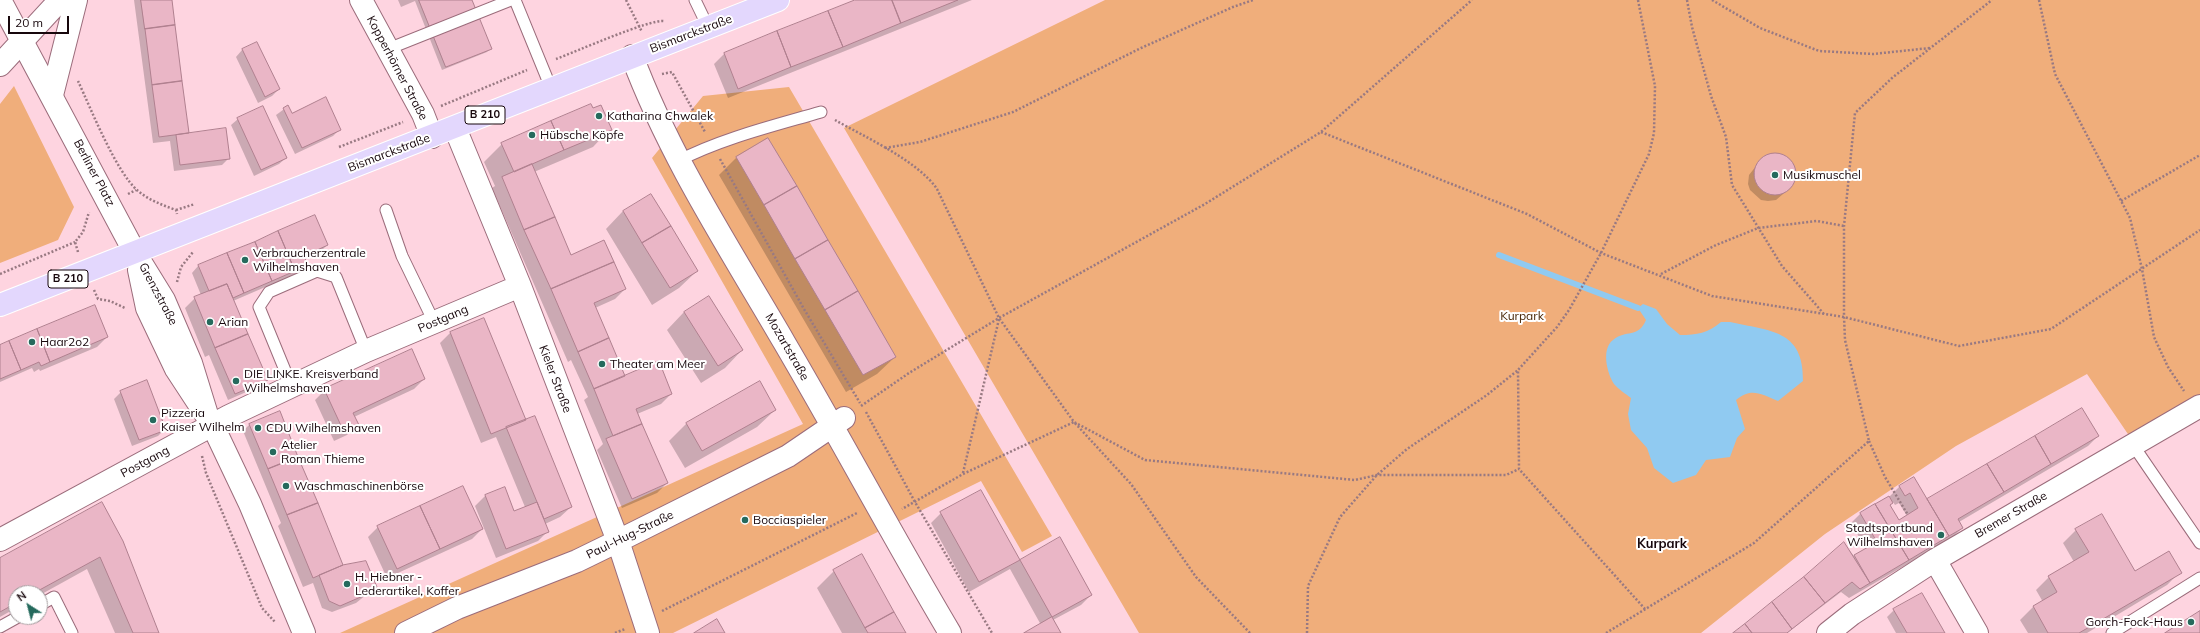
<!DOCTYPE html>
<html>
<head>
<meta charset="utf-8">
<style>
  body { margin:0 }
  #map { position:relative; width:2200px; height:633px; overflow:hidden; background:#fed4e0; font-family:Mulish,sans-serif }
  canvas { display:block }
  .north { position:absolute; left:8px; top:585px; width:40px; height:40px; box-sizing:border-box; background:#fff; border:1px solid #a29c9e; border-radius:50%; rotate:324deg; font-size:11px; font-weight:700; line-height:16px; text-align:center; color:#17070c }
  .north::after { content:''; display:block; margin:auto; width:14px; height:18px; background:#256a5d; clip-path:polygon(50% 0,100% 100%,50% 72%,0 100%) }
  .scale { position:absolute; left:8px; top:16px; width:61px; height:18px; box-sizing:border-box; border:2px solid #17070c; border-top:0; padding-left:5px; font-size:12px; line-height:14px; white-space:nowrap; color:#17070c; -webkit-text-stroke:3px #fff; paint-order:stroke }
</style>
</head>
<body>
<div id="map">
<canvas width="2200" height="633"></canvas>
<div class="north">N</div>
<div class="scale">20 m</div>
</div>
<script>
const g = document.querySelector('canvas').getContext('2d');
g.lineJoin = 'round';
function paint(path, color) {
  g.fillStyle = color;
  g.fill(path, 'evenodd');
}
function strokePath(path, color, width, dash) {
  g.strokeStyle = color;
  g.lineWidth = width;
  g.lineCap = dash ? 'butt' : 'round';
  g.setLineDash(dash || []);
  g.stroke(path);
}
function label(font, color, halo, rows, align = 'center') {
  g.font = font + ' Mulish,sans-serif';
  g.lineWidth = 4;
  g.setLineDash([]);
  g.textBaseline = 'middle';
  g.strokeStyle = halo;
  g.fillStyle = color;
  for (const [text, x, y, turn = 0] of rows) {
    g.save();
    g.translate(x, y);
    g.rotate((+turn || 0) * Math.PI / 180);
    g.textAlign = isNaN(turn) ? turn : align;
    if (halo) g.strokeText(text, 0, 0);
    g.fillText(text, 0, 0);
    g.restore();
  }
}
const green = new Path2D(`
  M1105,0h1095v401l-68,39 -45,-66 -131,72 -131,88 -124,99h-562l-295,-505z
  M14,86l60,121 -16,33 -58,23v-159z
  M789,87l263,449 -30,16 -41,-71 -308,152h-333l463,-209 -151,-266 51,-62z`);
const water = new Path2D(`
  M1643,304l13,5 11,15 13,11c17,0 28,-2 41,-13h9c39,9 74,7 73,59l-25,20c-17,-7 -27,-14 -42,-1l9,29 -8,9 -7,19 -24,3 -10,15 -23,8 -19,-15 -7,-20 -16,-18 -3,-16 3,-16c-5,-4 -13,-9 -17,-14 -7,-11 -13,-35 -1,-44 13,-11 25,-1 33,-20l-8,-12z`);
const shadow = new Path2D(`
  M134,0h37l17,134 41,24 -7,7 -48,6 -4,-30 -17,2z
  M398,0h73l19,48 -3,4 -45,18 -27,-69 -14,6z
  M858,0h114l-244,98 -14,-34 10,-10z
  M256,43l23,46 -7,7 -14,7 -22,-46 6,-7z
  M287,107l4,8 49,14 -7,7 -38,18 -19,-39z
  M238,119l48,39 -7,6 -25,12 -23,-51z
  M610,129l-17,18 -59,25 37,84 54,33 -10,10 -20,9 30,69 46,17 -10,10 -24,10 30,69 -10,10 -35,15 -25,-58 6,-6 -19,-44 4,-3 -17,-37 -3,2 -76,-174 3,-2 -11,-24 18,-18z
  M1774,154l8,1 7,4 5,7 2,7 -2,8 -4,7 -14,12 -8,1 -7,-1 -11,-10 -2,-6 1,-9 11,-14 7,-5z
  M737,157l158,200 -18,17 -31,18 -127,-217z
  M623,211l74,60 -18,17 -27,17 -46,-76z
  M314,217l13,28 -7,7 -16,7 2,6 -6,7 -67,29 33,79 -6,6 -32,14 -19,-45 -4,2 -20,-49 10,-10 6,-3 -9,-22 6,-7z
  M684,312l58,38 -17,18 -24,15 -34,-53z
  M484,319l41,102 46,86 -11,10 -15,7 3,7 -10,10 -42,17 -21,-52 10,-10 19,-7 10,23 11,-5 -29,-70 -15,6 -41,-100 10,-10z
  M107,337l-10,10 -57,24 -1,-2 -5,3 -2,-4 -32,14v-36z
  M424,379l-10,10 -60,28 3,8 -10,10 -13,6 -19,-41 10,-10z
  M121,392l44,37 -7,7 -26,10 -18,-47z
  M775,410l-18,17 -72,41 -16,-27 18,-18z
  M250,424l93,142 33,21 -20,16 -24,9 -10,-4 -9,-25 -10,4 -25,-61 3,-3 -38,-92z
  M2098,436l-10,10 -129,76 3,6 -10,10 -103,60 -8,-6 -54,41h-52l70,-55 39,-34 10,12 12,-7 -15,-26 10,-10 28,-16 11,-11 27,14zM1893,502l2,3 4,-2 8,13 -8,5 -9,-16z
  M980,491l40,70 40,-23 31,57 -10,10 -28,15 7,13h-34l15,-8 -31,-56 -41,23 -38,-69 10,-10z
  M101,503l56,130h-42l-28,-64 -47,26v-2h-24v15l-16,9v-58z
  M378,527l104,2 -10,10 -85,39 -19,-41z
  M2076,530l59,43 45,-1 -13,13 -80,48h-59l-8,-13 13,-13 10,-5 -7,-12 13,-13 25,-15 -11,-19z
  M834,571l71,62h-63l-25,-45z
  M1894,610l50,23h-48l-9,-16z`);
const stream = new Path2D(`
  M1499,255l139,53`);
const building = new Path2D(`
  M141,0h31l3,25 -30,4z
  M419,0h53l20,49 -46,18z
  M855,0h37l9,23 -58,24 -15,-36z
  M892,0h66l-57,23z
  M828,11l15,36 -52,20 -14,-36z
  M175,25l7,56 -30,4 -7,-56z
  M777,31l14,36 -53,22 -14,-36z
  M257,42l23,47 -15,8 -23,-48z
  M182,81l7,52 -30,4 -7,-52z
  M326,97l15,33 -39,18 -19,-40 5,-3 4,8z
  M591,104l2,4 8,-3 11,25 -48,20 -13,-29z
  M263,106l24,52 -26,12 -24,-52z
  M551,121l13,29 -50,22 -13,-29z
  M226,128l4,31 -50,6 -4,-30z
  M768,138l29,48 -33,19 -28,-48z
  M1754 174a21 21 0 1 1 42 0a21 21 0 1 1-42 0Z
  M532,164l23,53 -31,13 -22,-53z
  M797,186l31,54 -33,19 -31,-54z
  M651,194l20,32 -29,17 -19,-32z
  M315,215l13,30 -24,11 4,9 -13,6 -17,-40z
  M555,217l16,38 33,-15 10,22 -63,27 -27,-59z
  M671,226l27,45 -28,17 -28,-45z
  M278,231l17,40 -23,10 -17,-39z
  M828,240l30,51 -33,19 -30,-51z
  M255,242l17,39 -28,12 -17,-40z
  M227,253l17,40 -11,5 -6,-14 -18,7 -11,-26z
  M614,262l12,27 -32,14 15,35 -31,14 -27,-63z
  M227,284l21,50 -33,14 -21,-51z
  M858,291l38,66 -33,18 -38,-65z
  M709,296l34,54 -25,16 -34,-54z
  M95,305l13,32 -58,25 -13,-33z
  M484,318l42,102 -35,14 -41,-102z
  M37,329l13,33 -9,4 -2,-4 -18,8 -12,-29z
  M248,334l20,46 -33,14 -20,-46z
  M609,338l16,38 -31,13 -16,-37z
  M9,341l12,29 -21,9v-34z
  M412,349l13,30 -72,34 6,12 -15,7 -20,-43z
  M659,361l13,33 -36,15 6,15 -29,12 -19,-47z
  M147,380l19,50 -27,10 -19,-49z
  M760,381l16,29 -74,41 -16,-28z
  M2082,408l17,28 -48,28 -16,-28z
  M280,411l18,46 -30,12 -19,-45z
  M535,416l37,91 -28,12 -38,-92z
  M642,424l26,59 -36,16 -26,-60z
  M2035,436l16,28 -47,28 -17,-28z
  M298,457l20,46 -31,12 -19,-46z
  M1987,464l17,28 -46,27 5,9 -14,8 -22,-37z
  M1914,477l35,59 -40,24 -34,-56 14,-8 4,7 -3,2 9,15 19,-12 -8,-15 -5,3 -6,-10z
  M463,486l20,43 -43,20 -20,-43z
  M505,487l9,24 23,-9 12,30 -43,17 -21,-54z
  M981,490l39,70 -41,22 -39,-70z
  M102,502l21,39 36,92h-26l-33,-76 -66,36h-18v10l-16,9v-54z
  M318,503l25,62 -30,13 -26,-63z
  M1875,504l34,56 -39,23 -16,-28 23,-13 -17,-29z
  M420,506l20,43 -43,20 -20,-43z
  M2102,514l33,57 34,-20 13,22 -103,60h-31l-15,-27 24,-14 -9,-16 41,-24 -14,-23z
  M1060,537l32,58 -40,22 -32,-57z
  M1844,542l26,41 -10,6 -8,-7 -27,21 -21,-26z
  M862,554l32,58 -29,16 -32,-58z
  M366,561l11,26 -14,9 -23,10 -11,-5 -10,-26 24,-10z
  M1804,577l21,26 -33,26 -20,-27z
  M1922,593l23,40h-38l-14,-24z
  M1772,602l20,27 -5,4h-35l-7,-9z
  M2200,611v22h-35z
  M894,612l12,21h-38l-3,-5z
  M1052,617l9,16h-37z
  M717,619l8,14h-31z
  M1745,624l7,9h-19z`);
const path = new Path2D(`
  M626,0l16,32
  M1638,0l17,86 -1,47 -5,21 -48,99 -32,57 -12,17 -39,43 1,99 126,140
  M1687,0l5,27 19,69 15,41 6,48 50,81 42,48
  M1712,0l48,28 59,23 54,3 57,-6
  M2039,0l16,74 75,144 12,51 12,68 14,30 16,24
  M556,59c19,-7 94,-40 108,-38
  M662,74l10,-2 33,60
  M78,81c13,28 38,91 60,110 11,9 24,14 38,19l1,4
  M441,106l86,-36
  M835,120c30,17 83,41 102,69l62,129 75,104 -111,52 -61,35
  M1321,132l206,82 74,39 111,43 132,21 115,29 92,-17 149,-99
  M339,147l64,-25
  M885,148l35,-6 93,-30 128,-64 92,-41 20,-7
  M720,159l84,150 56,94
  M128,194l8,-4
  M2121,201l79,-46
  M176,210l19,-6
  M78,252l-3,-10 8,-10 6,-20
  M0,274l75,-32
  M1661,274l55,-29 42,-17 59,-7 27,5
  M177,282l4,-15 12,-15
  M94,290l4,9 12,2 15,7
  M861,406l48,-33 90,-55 206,-114 116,-72 151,-132
  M866,412l49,90 77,131
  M1869,441l16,36 23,38
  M202,456l4,17 56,135 13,14
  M963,473l36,-154
  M662,611l195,-98
  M615,633l10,-4
  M1250,633l-54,-56 -65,-93 -57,-62 71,38 210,20 22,-5h129l13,-6
  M1307,633l1,-47 32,-69 37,-42 30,-26 80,-54 31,-25
  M1606,633l148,-90 115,-102 -24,-101 -1,-23v-91l11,-113 37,-35 100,-78`);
const lane = new Path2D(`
  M515,0l36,88
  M695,0l13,27
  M388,49l123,-49
  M678,161c45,-23 95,-35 143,-49
  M386,210l16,46 32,66
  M291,385l-32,-78 10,-15 48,-21 19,6 30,74
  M2133,445l67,98
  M40,605l14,-8 18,36
  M0,627l18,-10
  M2112,633l88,-55`);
const street = new Path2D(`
  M361,0l62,114 9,23
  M632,56c38,102 98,193 152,286 57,97 109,195 166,291
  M0,65l60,-65
  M52,95l24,-95
  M455,128l65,158 98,255 30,92
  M0,540l229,-124 137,-65 154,-65
  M1935,560l42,73
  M406,633l51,-25 120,-47 41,-20 170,-85 56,-38
  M1828,633l24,-19 83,-54 265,-154`);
const secondary = new Path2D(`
  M0,0l135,253 29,47 27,63 17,55
  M139,270l8,38 29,61 36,55 38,80 54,129`);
const primary = new Path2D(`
  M0,305l778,-305`);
const markers = [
  [599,116,4,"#256a5d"],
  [532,135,4,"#256a5d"],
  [1775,175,4,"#256a5d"],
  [245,260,4,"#256a5d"],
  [210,322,4,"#256a5d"],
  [32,342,4,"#256a5d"],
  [602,364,4,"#256a5d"],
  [236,381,4,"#256a5d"],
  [153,420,4,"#256a5d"],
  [258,428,4,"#256a5d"],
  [273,452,4,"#256a5d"],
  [286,486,4,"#256a5d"],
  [745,520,4,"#256a5d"],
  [1941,535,4,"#256a5d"],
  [347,584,4,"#256a5d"],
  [2191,622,4,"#256a5d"]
];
const shields = [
  [485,115,40],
  [68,279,40]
];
const shieldNames = [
  ["B 210",485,115],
  ["B 210",68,279]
];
const streetNames = [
  ["Bismarckstraße",691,34,-21],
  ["Kopperhörner Straße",397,68,62],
  ["Bismarckstraße",389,153,-21],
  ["Berliner Platz",94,173,62],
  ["Grenzstraße",158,294,62],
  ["Postgang",443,319,-23],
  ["Mozartstraße",787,347,60],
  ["Kieler Straße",555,379,69],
  ["Postgang",145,462,-28],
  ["Bremer Straße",2011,515,-30],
  ["Paul-Hug-Straße",630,535,-26]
];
const poiNames = [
  ["Katharina Chwalek",607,116],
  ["Hübsche Köpfe",540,135],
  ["Musikmuschel",1783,175],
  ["Verbraucherzentrale",253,253],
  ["Wilhelmshaven",253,267],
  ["Arian",218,322],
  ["Haar2o2",40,342],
  ["Theater am Meer",610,364],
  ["DIE LINKE. Kreisverband",244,374],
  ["Wilhelmshaven",244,388],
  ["Pizzeria",161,413],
  ["Kaiser Wilhelm",161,427],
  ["CDU Wilhelmshaven",266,428],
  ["Atelier",281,445],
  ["Roman Thieme",281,459],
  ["Waschmaschinenbörse",294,486],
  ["Bocciaspieler",753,520],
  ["Stadtsportbund",1933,528,"right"],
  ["Wilhelmshaven",1933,542,"right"],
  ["H. Hiebner -",355,577],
  ["Lederartikel, Koffer",355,591],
  ["Gorch-Fock-Haus",2183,622,"right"]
];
const parkNames = [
  ["Kurpark",1522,316]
];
const neighbourhoodNames = [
  ["Kurpark",1662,544]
];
paint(green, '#f0ae7b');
paint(water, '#90caf1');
paint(shadow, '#0003');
strokePath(stream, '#90caf1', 6);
paint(building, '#eab6c6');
strokePath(building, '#b0808f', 1);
strokePath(lane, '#9b6c7b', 13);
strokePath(street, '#9b6c7b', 24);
strokePath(secondary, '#9b6c7b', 24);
strokePath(primary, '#fff', 24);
strokePath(path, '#987982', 2.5, [2, 2]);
strokePath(lane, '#fff', 11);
strokePath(street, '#fff', 22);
strokePath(secondary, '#fff', 22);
strokePath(primary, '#e3d7fd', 22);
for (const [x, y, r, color] of markers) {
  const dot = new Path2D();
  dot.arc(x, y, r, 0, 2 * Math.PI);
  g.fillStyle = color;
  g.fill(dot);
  strokePath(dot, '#fff', 1.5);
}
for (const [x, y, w] of shields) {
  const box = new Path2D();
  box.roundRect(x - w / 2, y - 9, w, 18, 3);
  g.fillStyle = '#fff';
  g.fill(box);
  strokePath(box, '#17070c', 1);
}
label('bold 11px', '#17070c', null, shieldNames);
label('12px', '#17070c', '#fff', streetNames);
label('12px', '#17070c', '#fff', poiNames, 'left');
label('12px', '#462505', '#fff', parkNames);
label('bold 13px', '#17070c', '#fff', neighbourhoodNames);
</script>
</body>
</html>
